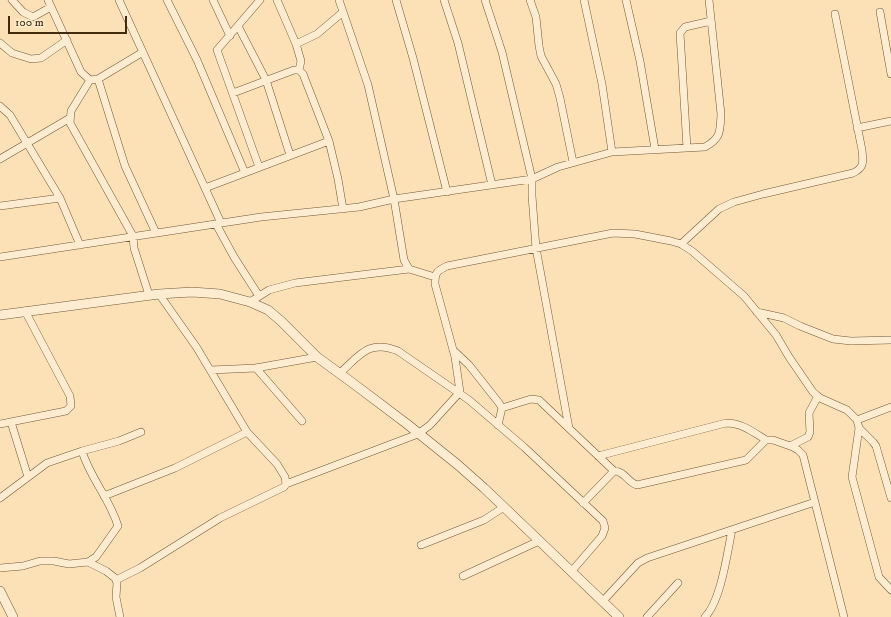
<!DOCTYPE html>
<html>
<head>
<meta charset="utf-8">
<style>
  body { margin:0 }
  #map { position:relative; width:891px; height:617px; overflow:hidden; background:#fce1b7; font-family:"IM FELL DW Pica",serif }
  canvas { display:block }
  .scale { position:absolute; left:8px; top:16px; width:119px; height:18px; box-sizing:border-box; border:2px solid #422a0d; border-top:0; padding-left:5px; font-size:12px; line-height:14px; white-space:nowrap; color:#422a0d; -webkit-text-stroke:3px #fdecd0; paint-order:stroke }
</style>
</head>
<body>
<div id="map">
<canvas width="891" height="617"></canvas>
<div class="scale">100 m</div>
</div>
<script>
const g = document.querySelector('canvas').getContext('2d');
g.lineJoin = 'round';
function strokePath(path, color, width, dash) {
  g.strokeStyle = color;
  g.lineWidth = width;
  g.lineCap = dash ? 'butt' : 'round';
  g.setLineDash(dash || []);
  g.stroke(path);
}
const minor = new Path2D(`
  M12,0l11,12 10,5 18,-10
  M48,0l33,72 9,8 8,-1 45,-27
  M119,0l102,223
  M167,0l30,60 48,113
  M213,0l17,36
  M277,0l19,44 5,17 -2,9
  M339,0l29,85 26,114 10,61 5,9 26,8
  M396,0l17,58 34,134
  M444,0l14,43 34,142
  M530,0l6,17 3,29 2,10 15,28 4,14 13,64
  M584,0l18,84 10,68
  M626,0l14,61 15,88
  M880,12l11,62
  M238,26l28,54 24,75
  M0,43l12,10 19,6 10,-1 26,-18
  M296,44l21,-10 26,-22
  M98,79l27,87 31,67
  M90,80l-19,31 -1,12 63,113 1,12 15,47
  M233,93l61,-23h5l4,4 26,67 9,38 5,30
  M0,106l10,9 50,83 20,47
  M857,128l34,-7
  M687,148l-7,-115 5,-6 26,-6
  M0,159l70,-41
  M259,167l-42,-117 43,-50
  M205,188l124,-47
  M0,206l60,-8
  M216,224l18,33 25,39
  M681,244l38,-35 15,-7 29,-8 90,-21c12,-6 10,-11 9,-23l-27,-136
  M0,257l261,-40 98,-10 35,-8 138,-20 -30,-127 -17,-52
  M250,302l19,-12 26,-7 114,-14
  M757,312l27,6 16,8 33,13 18,2 40,-1
  M453,350l16,15 30,38 3,5 -4,17
  M256,368l46,53
  M211,370l45,-2 61,-11
  M340,373c20,-18 29,-34 58,-22l71,49 55,47 79,74 2,7 -3,8 -31,36
  M502,408l29,-9 8,1 75,71
  M857,420l34,-13
  M11,422l17,55
  M0,424l66,-13 5,-5 -1,-10 -45,-85
  M569,428l-33,-180 -4,-52v-17l26,-12 54,-15 93,-5c16,-9 15,-15 16,-33l-12,-114
  M859,428l14,14 3,4 15,52
  M790,446l18,-9 2,-5 -1,-19 9,-17
  M598,456l128,-33c16,0 27,9 40,17
  M286,484l132,-50 12,-9 30,-33 -5,-35 -20,-73c0,-12 2,-13 12,-18l166,-33 22,1 36,7 10,3 11,7 52,45 32,39 13,22 24,35 7,6 27,12 10,10 2,8 -7,49 27,100 12,13
  M104,496l71,-28 72,-36
  M0,498l47,-35 35,-12 37,-10 22,-9
  M583,503l31,-32c11,0 13,11 23,14l109,-25 20,-20h7l20,7 5,3 5,5 41,162
  M421,545l63,-25 20,-13
  M88,562l18,9 9,7 2,5 -1,14 4,20
  M0,568l23,-2 17,-5h14l15,3 19,-2 8,-5 22,-31c-8,-27 -28,-48 -36,-75
  M463,576l76,-35
  M116,580l24,-12 80,-50 64,-31 2,-3 -1,-7 -8,-13 -30,-32 -50,-84 -38,-54
  M603,601l35,-38 9,-5 168,-56
  M647,617l31,-34
  M705,617c16,-16 22,-63 27,-87`);
const tertiary = new Path2D(`
  M0,315l159,-21 33,-2 28,2 30,8 18,8 13,11 36,36 37,27 53,40 51,41 26,23 135,129
  M0,591l13,26`);
strokePath(minor, '#705838', 8);
strokePath(tertiary, '#705838', 10);
strokePath(minor, '#fdecd0', 7);
strokePath(tertiary, '#fdecd0', 9);
</script>
</body>
</html>
